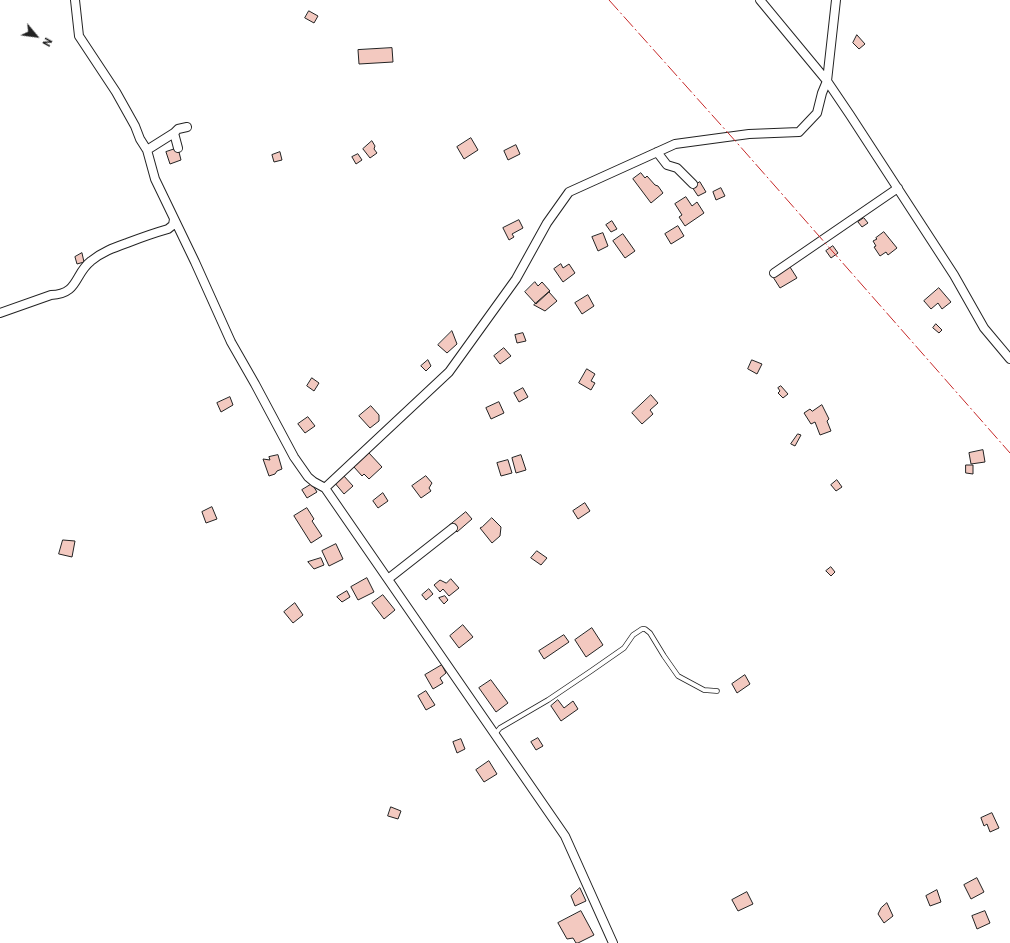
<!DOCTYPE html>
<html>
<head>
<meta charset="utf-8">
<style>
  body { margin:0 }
  #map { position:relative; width:1010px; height:943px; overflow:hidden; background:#fff; font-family:Roboto,sans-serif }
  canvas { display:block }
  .north { position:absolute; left:16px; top:16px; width:40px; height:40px; -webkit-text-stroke:3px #fff; paint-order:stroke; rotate:119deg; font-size:11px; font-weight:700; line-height:16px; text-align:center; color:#222 }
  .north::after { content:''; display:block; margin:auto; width:14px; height:18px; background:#222; clip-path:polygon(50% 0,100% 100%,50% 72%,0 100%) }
</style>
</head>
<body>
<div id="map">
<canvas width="1010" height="943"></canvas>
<div class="north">N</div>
</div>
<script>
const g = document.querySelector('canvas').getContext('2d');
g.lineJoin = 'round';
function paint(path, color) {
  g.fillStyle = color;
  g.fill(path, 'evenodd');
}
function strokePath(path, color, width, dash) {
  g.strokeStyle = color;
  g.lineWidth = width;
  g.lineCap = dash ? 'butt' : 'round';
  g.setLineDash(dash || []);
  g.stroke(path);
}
const building = new Path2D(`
  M309,11l9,5 -4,7 -9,-5z
  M857,35l8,9 -6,5 -6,-6z
  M392,48l1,14 -34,2 -1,-14z
  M471,138l7,12 -14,9 -7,-12z
  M372,141l3,5 -1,3 3,4 -7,5 -7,-9z
  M516,145l4,9 -12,6 -4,-9z
  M178,148l3,12 -11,4 -4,-12z
  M280,152l2,8 -8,2 -2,-7z
  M358,154l4,6 -6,4 -4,-7z
  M641,173l4,5 2,-2 8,9 3,1 5,7 -12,10 -18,-24z
  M700,182l6,10 -8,4 -6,-9z
  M721,188l4,8 -9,4 -3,-8z
  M686,197l6,9 5,-4 7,11 -19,13 -6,-9 3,-2 -7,-11z
  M864,218l4,5 -6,4 -4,-5z
  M519,220l4,8 -11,6 2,3 -5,3 -6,-12z
  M612,221l5,8 -6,3 -5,-7z
  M678,226l6,10 -13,8 -6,-10z
  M884,232l13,16 -9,7 -2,-3 -6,4 -6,-9 2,-1 -3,-5 4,-2 -1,-1z
  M603,233l5,13 -10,5 -6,-14z
  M623,234l12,17 -10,7 -12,-17z
  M833,246l5,7 -7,5 -5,-7z
  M82,253l2,9 -7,2 -2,-7z
  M561,264l2,4 6,-4 6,9 -12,9 -9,-13z
  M790,267l7,11 -17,10 -7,-11z
  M535,282l3,4 4,-4 8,9 -14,13 -11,-12z
  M939,288l12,14 -9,7 -4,-6 -7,6 -7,-8z
  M549,292l8,9 -12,10 -11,-6z
  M588,295l6,11 -12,8 -7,-11z
  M936,324l6,6 -3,3 -6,-5z
  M452,331l5,13 -10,9 -9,-8z
  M523,333l3,8 -9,2 -2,-8z
  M504,348l7,8 -11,8 -6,-8z
  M428,360l3,6 -5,5 -5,-5z
  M752,360l10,4 -5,10 -9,-5z
  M587,369l8,5 -4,7 4,2 -4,7 -12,-7z
  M312,378l7,5 -5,8 -7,-5z
  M781,386l7,8 -5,4 -5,-5 2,-2 -2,-3z
  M523,388l5,9 -9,5 -5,-9z
  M651,395l7,8 -8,7 3,4 -11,10 -10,-11z
  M230,397l3,8 -12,7 -4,-9z
  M499,402l5,11 -13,6 -5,-11z
  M822,405l7,14 -2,2 4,10 -11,4 -5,-13 -4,2 -7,-11 6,-4 2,2z
  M371,406l8,9v6l-9,7 -11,-12z
  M308,417l7,9 -10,7 -7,-9z
  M798,434l3,1 -6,11 -4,-2z
  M983,450l2,12 -14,2 -2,-11z
  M369,453l13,14 -13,12 -5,-5 -2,2 -8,-9z
  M278,455l4,14 -5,2 -2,3 -6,2 -6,-17 7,1 -1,-3z
  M521,455l5,15 -10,3 -4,-15z
  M508,460l4,13 -11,3 -4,-13z
  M966,465h7v9l-7,-1z
  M343,475l10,11 -9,8 -10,-12z
  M426,476l6,7 -3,5 2,3 -10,7 -9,-12z
  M837,480l5,7 -6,4 -5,-6z
  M312,484l5,8 -10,6 -5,-8z
  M383,493l5,8 -10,7 -5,-7z
  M585,503l5,8 -12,8 -5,-8z
  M212,507l5,12 -11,4 -4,-11z
  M307,508l7,11 -2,2 10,15 -11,7 -17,-27z
  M466,512l6,7 -15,13 -7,-7z
  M492,518l9,9 -1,9 -8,7 -12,-15 2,-1z
  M63,540l12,1 -3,16 -13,-3z
  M336,544l7,15 -14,7 -7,-15z
  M537,551l10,7 -6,7 -10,-7z
  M321,558l3,7 -10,4 -6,-7z
  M831,567l4,5 -4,4 -5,-5z
  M367,578l7,14 -16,8 -7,-13z
  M451,579l8,9 -10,8 -6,-7 -3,3 -6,-7 6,-5 6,3z
  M429,589l4,5 -7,6 -4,-5z
  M347,591l3,6 -8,5 -5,-5z
  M383,595l12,15 -11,9 -12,-16z
  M445,596l3,4 -4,4 -5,-6z
  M295,603l8,12 -10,8 -9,-11z
  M463,625l10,12 -14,11 -9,-12z
  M592,628l11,17 -17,12 -11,-17z
  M564,635l5,7 -25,17 -5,-8z
  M442,665l4,8 -6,5 3,5 -10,6 -8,-14z
  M745,675l5,9 -13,9 -5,-9z
  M491,680l17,23 -12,9 -17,-24z
  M426,691l9,14 -9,5 -8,-14z
  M558,700l6,8 9,-7 5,8 -17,12 -10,-15z
  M538,738l5,8 -7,4 -5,-8z
  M461,739l4,10 -8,4 -4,-11z
  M489,761l8,13 -13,8 -8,-12z
  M391,807l10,4 -3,8 -10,-3z
  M992,813l7,15 -9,4 -3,-8 -3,2 -3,-8z
  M977,878l7,14 -13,7 -7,-14z
  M580,888l6,13 -11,5 -4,-10z
  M937,890l4,12 -11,4 -4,-10z
  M747,892l6,12 -15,7 -6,-11z
  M887,903l6,13 -9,7 -6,-9 3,-6z
  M581,911l13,24 -16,8h-2l-3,-5 -6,1 -9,-16z
  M985,911l5,12 -13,6 -5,-13z`);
const lane = new Path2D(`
  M495,734l5,-6 48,-28 43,-29 33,-23 9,-13 9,-6h3l5,4 14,23 14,20 26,14 13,1`);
const street = new Path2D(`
  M75,0l4,36 37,56 19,34 5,13 7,11 8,29 40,83 36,80 24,42 39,73 14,20 6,5 11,6 240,348 48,107
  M760,0l67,81 23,34 104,160 30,53 26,31
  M178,148l-4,-15 4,-4 9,-2
  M147,150l27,-17
  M657,152l10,13 10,3 16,16
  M774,273l124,-85
  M0,313l51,-18c28,-1 23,-21 40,-34 11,-9 22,-13 36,-18 13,-5 27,-10 41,-14l5,-4 1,-6
  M325,488l124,-116 67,-93 31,-56 22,-31 106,-48 74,-10 50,-2 18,-19 5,-20 5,-12 9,-81
  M388,579l65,-51`);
const power = new Path2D(`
  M609,0l129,144 272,309`);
paint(building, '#f3c9c0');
strokePath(building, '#222', 1);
strokePath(lane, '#222', 5.5);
strokePath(street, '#222', 10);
strokePath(lane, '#fff', 4);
strokePath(street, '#fff', 8);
strokePath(power, '#c62828', 1, [14, 3, 2, 3]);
</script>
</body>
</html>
